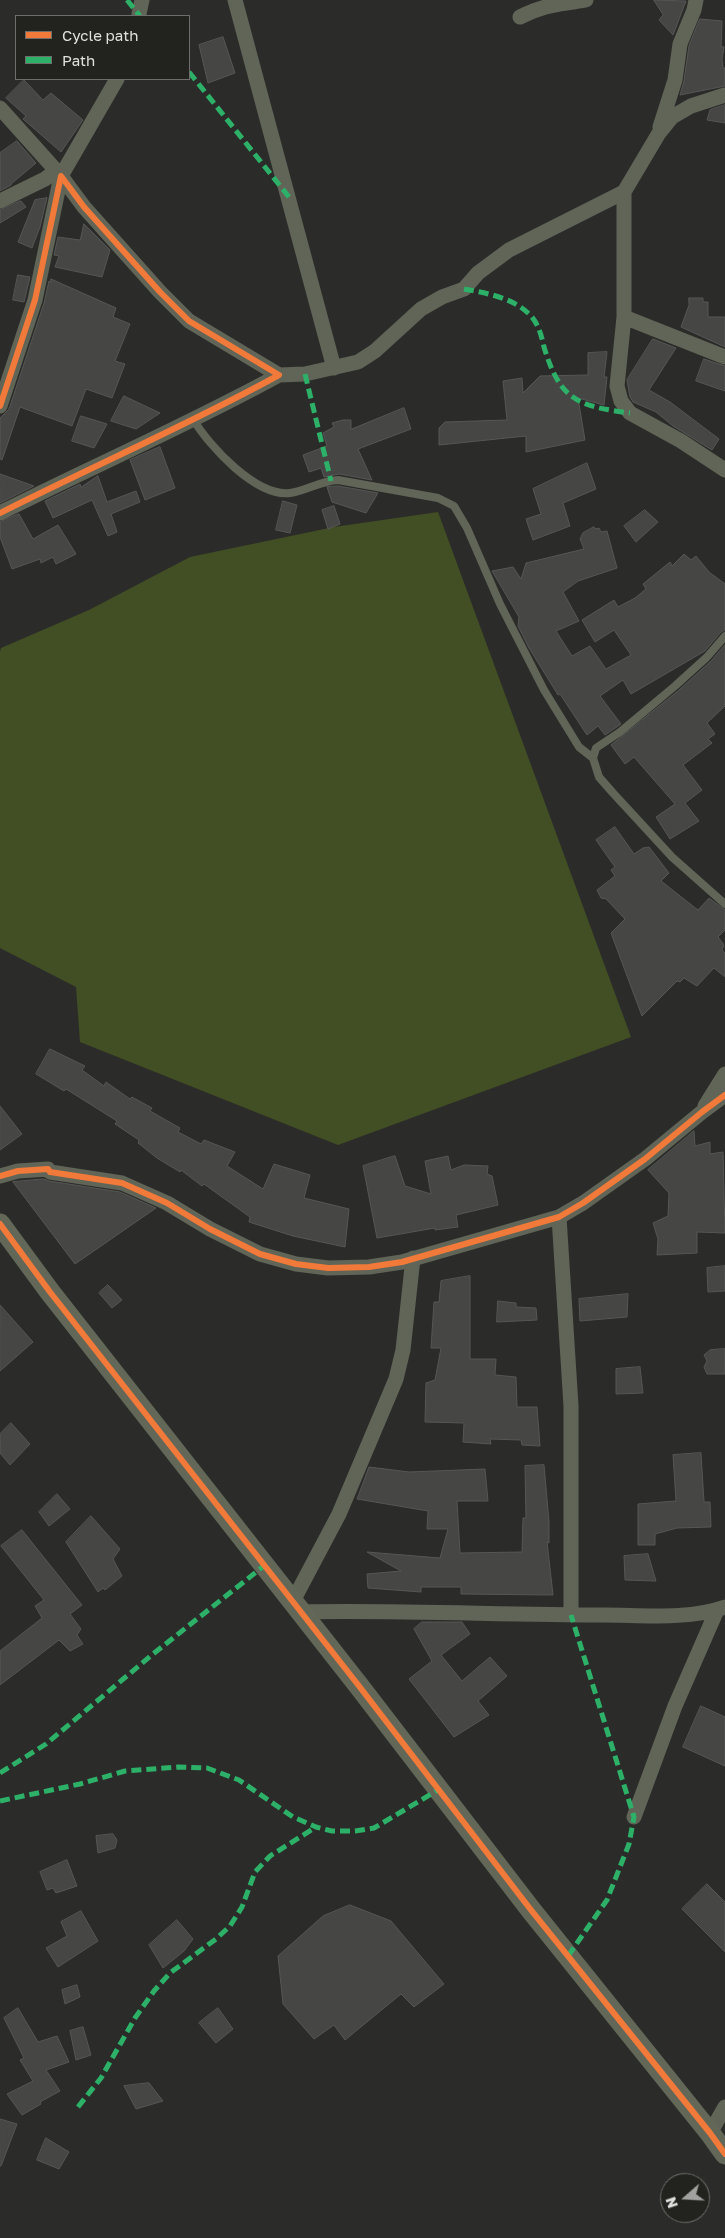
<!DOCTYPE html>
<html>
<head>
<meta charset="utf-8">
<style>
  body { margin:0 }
  #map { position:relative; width:725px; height:2238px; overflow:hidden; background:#2b2c2a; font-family:"Golos Text",sans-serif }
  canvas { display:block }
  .legend { position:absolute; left:15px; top:15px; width:175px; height:65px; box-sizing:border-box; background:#22231f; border:1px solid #6e6f6b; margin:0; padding:6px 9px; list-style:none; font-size:15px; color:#e0e1de }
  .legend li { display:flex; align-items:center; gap:10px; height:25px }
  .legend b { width:25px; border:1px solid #6e6f6b }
  .north { position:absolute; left:660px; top:2173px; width:50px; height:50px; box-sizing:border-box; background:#22231f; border:1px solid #6e6f6b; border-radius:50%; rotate:251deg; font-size:14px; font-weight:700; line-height:20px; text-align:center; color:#e0e1de }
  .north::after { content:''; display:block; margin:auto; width:18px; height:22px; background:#a1a29f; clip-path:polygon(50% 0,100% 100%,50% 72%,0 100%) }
</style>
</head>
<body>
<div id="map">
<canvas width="725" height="2238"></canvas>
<ul class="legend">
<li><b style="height:6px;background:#f17a3a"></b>Cycle path</li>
<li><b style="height:6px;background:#2db169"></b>Path</li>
</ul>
<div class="north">N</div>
</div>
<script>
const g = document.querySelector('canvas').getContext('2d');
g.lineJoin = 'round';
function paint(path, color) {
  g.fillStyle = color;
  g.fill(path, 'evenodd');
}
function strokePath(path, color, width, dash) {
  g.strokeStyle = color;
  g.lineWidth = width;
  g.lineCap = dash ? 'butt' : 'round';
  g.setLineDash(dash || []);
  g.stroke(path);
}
const green = new Path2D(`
  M438,512l193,525 -293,108 -258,-103 -4,-55 -76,-39v-296l1,-4 88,-38 101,-53 144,-30z`);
const building = new Path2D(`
  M654,0l32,1 -13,34 -14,-15 4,-5z
  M700,19l22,2 -1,26h3l-2,12 1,9h2v18l-45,9 4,-14 5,-35z
  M223,37l12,36 -27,10 -9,-38z
  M24,80l19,20 8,-7 32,27 -22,32 -38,-33 3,-3 -20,-18z
  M725,105v18l-18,-3 3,-10z
  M17,141l19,22 -25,21v1l-11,6v-38z
  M47,198l-7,29 -8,21 -14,-6 17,-42z
  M21,201l5,6 -26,16v-13z
  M84,224l26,26 -8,27 -47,-10 4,-11 -5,-1 4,-18 22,3z
  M18,275l12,2 -6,25 -11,-2z
  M51,279l65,29 -3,9 17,7 -15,37 10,3 -13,34 -26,-9 -14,37 -52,-19 -18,53 -2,-1v-41l9,-9 35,-106 5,-22 2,1z
  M689,298h14v4h5v15h17v30l-44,-20 8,-22z
  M653,339l23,9 -27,42 21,12 49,37 -7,11 -39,-24 -17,-14 -23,-10 -3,-5 -3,-17z
  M607,352l-3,25h3l-3,28 -26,-7 7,42 -59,12v-16l-87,9v-17l6,-6 62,-2 -4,-39 19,-3 1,15 17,-17 48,-1v-22z
  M704,359l21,7v25l-29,-10z
  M124,396l36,17 -24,16 -25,-8z
  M404,408l7,21 -53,20 14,31 -33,-6 -15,3 -3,-9 -12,4 -6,-17 24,-9 -4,-13 11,-6 -2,-4 11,-3h8v9z
  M81,416l26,8 -13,24 -22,-7z
  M160,447l15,41 -30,12 -15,-40z
  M587,463l9,26 -33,14 7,23 -37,14 -7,-21 15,-5 -8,-25z
  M0,474l34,12 -34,17z
  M98,476l9,26 29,-11 4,11 -29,12 6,18 -9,4 -16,-36 -39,18 -8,-17 35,-17 1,3z
  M338,486l40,7 -12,20 -34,-11 -5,-15z
  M283,501l14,4 -7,28 -14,-3z
  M334,506l6,18 -12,5 -6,-19z
  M645,510l13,12 -22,20 -12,-16z
  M19,514l14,25 25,-14 18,29 -20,10 -3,-7 -12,6 -1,-4 -28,10 -12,-32v-15z
  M594,527l2,2 3,-1 2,4 6,-1 10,37 -39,13 -15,11 16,29 -23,10 16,25 18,-10 16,23 25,-14 -17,-25 -19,12 -13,-22 32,-20 4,7 17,-9 11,-9 -3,-5 27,-22 2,4 12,-12 7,6 5,-4 13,16 16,12v46l-4,2 -16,19 -74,43 -8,-14 -23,16 21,28 -16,11 -7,-9 -11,9 -27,-41 -2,1 -29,-47 -11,-22 1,-9 -27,-46 21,-4 8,12 5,-16 58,-14 -4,-10 3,-6z
  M725,645v61l-18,17 8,11 -7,5 4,4 -29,22 19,25 -17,13 14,18 -29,18 -14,-22 19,-13 -41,-47 -9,7 -14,-19 68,-55 32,-29z
  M615,827l19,27 9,-6 6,-1 20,26 -8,8 37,29 11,-12 16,12v20l-7,7 6,8 -2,5 3,3v24l-11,-9 -17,18 -13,-8 -4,4 -3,-1 -35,35 -31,-83 14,-14 -19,-20 -5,-1 -4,-8 18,-14 -4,-6 4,-3 -19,-27z
  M50,1049l35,17 -3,4 22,16 2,-4 24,17 2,-2 20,11 -2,3 30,17 -2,4 23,12 3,-4 31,12 -8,14 36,23 11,-25 36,11 -6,23 45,11 -4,38 -52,-11 -44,-14 1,-5 -46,-33 -2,2 -21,-16 -1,2 -23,-14 -19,-15 1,-3 -24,-16 2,-3 -51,-32 -2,2 -28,-17z
  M0,1106l22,28 -22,16z
  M694,1131l1,15 15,-4v12l13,-2 2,81 -28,-1v21l-40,2 1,-16 -5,-16 15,-7 1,-23 -21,-23z
  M395,1156l10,30 26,8 -6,-33 23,-5 3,14 13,-5 24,1 -1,8 5,2 6,29 -42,10 2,12 -23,3v-2l-58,10 -14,-72z
  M44,1179l5,2 71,11 36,16 -81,56 -62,-82z
  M725,1266v25l-17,1 -1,-24z
  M470,1276v83h26l-1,16 21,2 1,30h20l3,39 -18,-1 -1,-5 -31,-1 1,5 -28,-2 1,-19 -39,-1 1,-39 9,-3 6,-32h-10l3,-46h5l2,-21z
  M108,1285l14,15 -10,8 -13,-15z
  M628,1294l-1,23 -47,4 -1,-22z
  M498,1301l18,2v4l20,1 1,12 -40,2z
  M0,1305l33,37 -33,29z
  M725,1349v25h-18l-3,-7 3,-6 -3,-6 6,-5z
  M640,1367l3,26 -27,1v-25z
  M11,1423l19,21 -20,21 -10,-12v-19z
  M701,1453l3,49h6l1,25 -34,1 -22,6v11h-17v-41l38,-3 -3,-46z
  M544,1465l5,57v21l-2,-1 6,53 -92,-1v-7h-40v5l-53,-4 -1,-14 34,-3 -34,-19 73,6 8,-29h-21l1,-18 -71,-12 12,-32 40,5 76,-3 3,32h-31l3,52 62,-1 1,-34h3l-1,-52z
  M57,1494l13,15 -21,17 -10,-14z
  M91,1516l29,33 -7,10 9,17 -17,14 -2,-2 -5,4 -32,-50z
  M22,1530l60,75 -12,9 11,15 -4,6 6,9 -13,7 -11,-11 -59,45v-34l42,-33 -7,-12 9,-6 -43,-54z
  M648,1554l8,27 -31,-1 -1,-24z
  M422,1622h40l8,12 -29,21 21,26 28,-24 17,19 -29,25 11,14 -35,22 -45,-58 23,-18 -18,-32z
  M701,1706l24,11v49l-42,-19z
  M113,1834l4,6 -2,8 -17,5 -2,-17z
  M67,1860l10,26 -21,7 -3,-5 -6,2 -7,-18z
  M707,1884l18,18v50l-43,-43z
  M350,1905l41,16 53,63 -30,23 -13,-13 -56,46 -11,-15 -20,14 -31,-35 -5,-48 45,-40z
  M81,1911l17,30 -40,26 -12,-19 21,-12 -6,-14z
  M177,1920l16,19 -9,12 -21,17 -14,-23z
  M77,1985l3,12 -15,7 -3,-14z
  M18,2008l20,34 19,-6 12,26 -23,8 14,21 -20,11 1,2 -19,11 -15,-21 26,-13 -13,-21 4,-2 -20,-40z
  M218,2008l15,21 -17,14 -17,-20z
  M83,2027l8,28 -15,5 -6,-29z
  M149,2083l14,18 -27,8 -12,-23z
  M0,2119l17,5 -16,42h-1z
  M46,2138l23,14 -10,17 -22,-9z`);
const lane = new Path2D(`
  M193,419c16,27 63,78 97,74 17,-2 29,-12 48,-13l100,18 16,8 13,22 33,76 44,86 35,57 14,11
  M725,636l-18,21 -32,29 -55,46 -24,16 -3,10 6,19 14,16 59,64 53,47`);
const street = new Path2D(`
  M235,0l99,368
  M139,14l3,-14
  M520,17c25,-13 39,-12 66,-17
  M725,95l-34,11 -19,11 -13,16 -35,59v125l-7,69 4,15 9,12 51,28 44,29
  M0,108l61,68 56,-97
  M660,127l15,-47 5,-36 14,-34 2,-10
  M0,201l45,-22 12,-9
  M624,317l101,40
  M279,375l26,-1 53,-12 17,-11 46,-42 21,-12 22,-8 14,-16 31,-23 115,-58
  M0,406l35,-106 26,-124 23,31 76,85 29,29 90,54c-91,50 -186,91 -279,138
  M705,1106l20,-32
  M0,1176l18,-5 30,-2 2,3 72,11 45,20 43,26 50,25 36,10 32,4 41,-1 33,-5 157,-45 24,-14 62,-44 57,-47 23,-17
  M559,1217l12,189v209
  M293,1601l46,-87 57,-135 7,-29 10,-92
  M301,1612c101,-2 202,3 303,3 39,0 84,5 121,-8
  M634,1817l41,-111 42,-96
  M710,2133l15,-26`);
const secondary = new Path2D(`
  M0,1224l50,68 309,394 172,224 179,223 15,21`);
const quiet = new Path2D(`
  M127,0l13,16
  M189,72l100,125
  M464,289c21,4 47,8 64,24 10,9 13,21 16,34 16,53 33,59 86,66
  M305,374l26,107
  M0,1773l46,-29 107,-90 112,-89
  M0,1801l80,-17 45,-13 53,-4 29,1 32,12 54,37 23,10 16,4h23l19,-3 64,-38
  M568,1956l39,-56 22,-56 5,-27 -63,-202
  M78,2107l23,-29 34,-60 19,-27 16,-18 46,-34 14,-13 12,-19 13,-35 15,-16 46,-29`);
const cycleway = new Path2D(`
  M0,406l35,-106 26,-124 23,31 76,85 29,29 90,54c-91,50 -186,91 -279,138
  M0,1176l18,-5 30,-2 2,3 72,11 45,20 43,26 50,25 36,10 32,4 41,-1 33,-5 157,-45 24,-14 62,-44 57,-47 23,-17
  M0,1224l50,68 309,394 172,224 179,223 15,21`);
paint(green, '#424e23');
paint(building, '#464645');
strokePath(building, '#565655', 1);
strokePath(lane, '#616557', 8);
strokePath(street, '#616557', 15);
strokePath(secondary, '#626758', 21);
strokePath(quiet, '#2db169', 5, [10, 5]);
strokePath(cycleway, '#f17a3a', 6);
</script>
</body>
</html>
